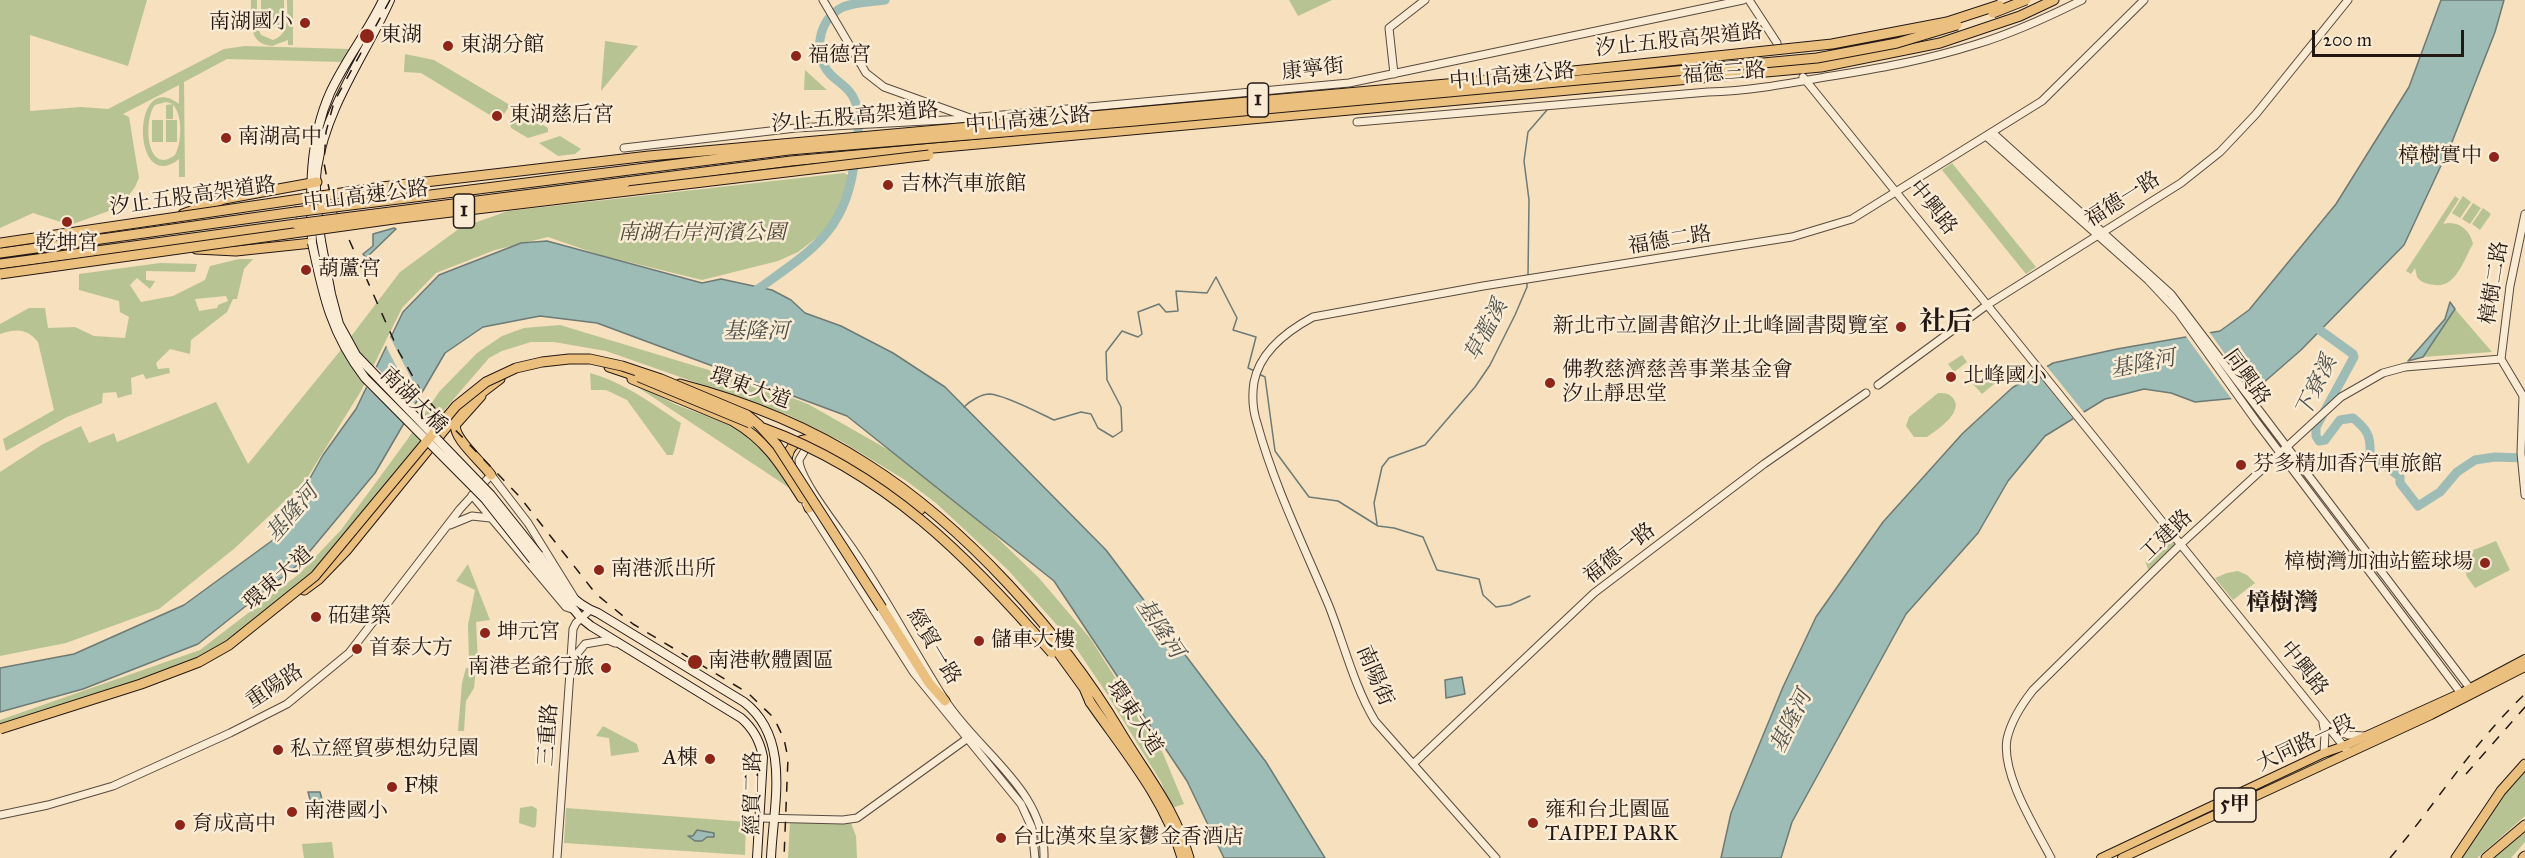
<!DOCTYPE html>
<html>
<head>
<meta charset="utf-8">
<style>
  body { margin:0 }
  #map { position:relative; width:2525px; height:858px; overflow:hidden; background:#f6e0bd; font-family:"IM FELL Great Primer",serif }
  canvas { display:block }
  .scale { position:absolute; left:2312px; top:30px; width:152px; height:27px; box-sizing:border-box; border:3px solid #241814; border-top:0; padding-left:8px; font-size:18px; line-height:21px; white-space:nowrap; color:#241814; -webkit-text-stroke:4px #f9ebd4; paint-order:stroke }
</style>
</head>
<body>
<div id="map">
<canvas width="2525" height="858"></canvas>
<div class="scale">200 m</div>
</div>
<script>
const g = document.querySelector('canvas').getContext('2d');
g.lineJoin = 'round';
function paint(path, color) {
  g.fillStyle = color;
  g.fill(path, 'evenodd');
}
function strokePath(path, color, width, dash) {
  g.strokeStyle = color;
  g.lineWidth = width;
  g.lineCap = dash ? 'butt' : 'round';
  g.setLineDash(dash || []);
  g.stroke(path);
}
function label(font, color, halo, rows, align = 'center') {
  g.font = font + ' "IM FELL Great Primer","Noto Serif TC",serif';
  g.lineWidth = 5;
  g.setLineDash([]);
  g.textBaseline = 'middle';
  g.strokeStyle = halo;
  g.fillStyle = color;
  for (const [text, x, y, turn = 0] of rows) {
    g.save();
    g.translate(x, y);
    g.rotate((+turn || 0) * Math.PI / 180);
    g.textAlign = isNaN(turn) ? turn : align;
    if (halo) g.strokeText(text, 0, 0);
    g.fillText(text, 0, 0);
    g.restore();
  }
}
const green = new Path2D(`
  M0,0h147l-19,66 -98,-31v76l51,-4 27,2 116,-60 21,-3 104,3 -6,13 -116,-3 -43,23 1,95h-6v-18c-47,38 -49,-92 0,-55v-19l-56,29 6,3 10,61 -4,9 -15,20 -50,18 -37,-12 -33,15zM166,102l7,2 -7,1v14h7v-14c10,10 9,38 2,50 -29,22 -32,-36 -20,-50z
  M251,0h6v26l4,9 12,5c18,-7 14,-24 14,-40h6v45h-5v-5l-16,6c-25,-2 -21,-27 -21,-46z
  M261,0h23v27h-23z
  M1289,0h43l-34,16z
  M605,41l33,5 -37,45z
  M405,54l29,6 76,45 -8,12 -4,3 -77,-47 -17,-1z
  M805,70l22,20h-23z
  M521,111l27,17v4l-20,6 -17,-10 -1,-6z
  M152,120h11v22h-11z
  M166,120h11v22h-11z
  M560,136l21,13 -6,5 -17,2 -19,-13z
  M1952,163l84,104 -10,7 -84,-104z
  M844,173l6,3 -12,38 -14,18 -26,20 -20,9 -76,19 -102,-25 -52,-18 -53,13 -59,23 -34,35 -41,83 -57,92 -69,65 -76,61 -93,34 -66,13v-184l43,-28 38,-18 8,17 25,-10 3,9 99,-40 32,62 92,-113 60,-79 60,-44 48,-17z
  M2455,196l4,3 -16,25c15,-4 27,6 30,20 -9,15 -17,44 -38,41 -8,-1 -13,-2 -18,-8l-2,-9 -4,6 -5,-3z
  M2463,196l8,6 -11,16 -8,-5z
  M2473,203l8,5 -11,16 -8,-5z
  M2483,208l8,6 -11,16 -8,-6z
  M239,259h14l-9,10 -7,30h-4l-6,13 -36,28 -1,14 -20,-5 -14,14 2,6 11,-1 1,5 -24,6 -3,-5 -12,4 1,16 -14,4 -2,-6 -13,1 -1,10 -35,14 -61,34 -3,-12 51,-29 -16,-68c-12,-14 -22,-13 -38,-8v-10l29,-16h16l3,20 27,-1 19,9 31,2 4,-21 -9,-5 -1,-11 -40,-11v-16l81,-11 37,1 -2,8 -49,-1v9l9,1 -5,8 -13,-11 -7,7 11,17 32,-6 32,-16 5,-14zM226,296l2,5 -10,4 -1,3 -18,3 -4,-12z
  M2455,309l37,43 -69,5z
  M560,325l195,59 53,20 93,53 55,41 83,80 51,60 72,113 22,53 -12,4 -11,-26 -54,-88 -35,-52 -64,-72 -72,-67 -31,-23 -62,-38 -57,-28 -180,-63 -52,-9h-23l-29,9 -13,7 -43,50 -17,24 -100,126 -73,65 -60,38 -196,68v-9l200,-70 99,-76 42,-44 66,-90 32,-48 38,-39 25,-17 22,-8z
  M1962,355l5,7 -13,10 -6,-8z
  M1996,365l9,10 -23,19 -9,-10z
  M590,373c35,10 61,30 91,50l-8,32h-6l-40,-55 -21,-10h-15z
  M630,382l47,23 58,22 26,17 33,47z
  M1938,393c6,0 10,0 14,4 14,14 -15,33 -25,40h-13l-8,-11 3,-9z
  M2173,539l4,9 -27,26 -5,-13z
  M2496,541l14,29 -35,18 -8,-11 -6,-22z
  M468,564l22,56 -14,2 2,40h-9l-1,-37 7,-35 -19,-9z
  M2238,571l9,4 8,8 -22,17 -18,-22 12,-5z
  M466,668h10l-2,20 -8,13 -2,30h-6l4,-48z
  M603,726l34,18 2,8 -28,4 -2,-18 -13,-2z
  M2525,770v46l-48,42h-16l48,-71z
  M532,806l5,3 -1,17 -2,2 -15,-5 1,-15z
  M566,808l180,14 -1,33 -181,-12z
  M790,821l61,2 5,13 1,22h-69z
  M2525,832v10l-14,16h-18z
  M332,842l2,16h-30l-2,-14z`);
const water = new Path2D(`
  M2441,0h63l-9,32 -43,110 -48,103 -103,105 -54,47 -52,5 -24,-9 -27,-4 -39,10 -60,37 -37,45 -30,52 -72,81 -114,208 -11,36h-60l10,-45 52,-126 33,-70 67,-95 80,-89 49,-45 41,-25 64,-14 103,-18 29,-21 87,-106 73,-117z
  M394,228l2,1 -30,29 -3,-4 10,-8v-12z
  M547,241l155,42 19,-4 51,11 19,10 14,13 36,13 52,27 52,34 161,163 160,212 59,96h-101l-37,-77 -133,-200 -207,-165 -250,-93 -57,-7 -57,11 -38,26 -70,120 -75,90 -102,81 -115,45 -83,23v-44l74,-14 110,-49 93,-68 46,-82 33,-46 47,-97 36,-37 82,-32z
  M2450,302l5,7 -32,48 -15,4 37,-42z
  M1462,677l3,17 -19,4 -1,-18z
  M308,792h12l3,11h-12z
  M697,830l17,3v4h-7l-5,4h-7l-7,-5h5z`);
const pier = new Path2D(`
  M2208,330l46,65 -6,5 -15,1 -48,-66z
  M389,335l23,45 12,14 -4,7 -15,-18 -17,-33 -3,-7z
  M2045,364l41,51 -11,6 -40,-50z
  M374,365l43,41 -10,17 -43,-38z`);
const stream = new Path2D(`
  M1528,276l1,-76 -5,-39 4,-29 19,-22
  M1259,374l6,3 10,74 34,46 29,4 40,25 16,2 29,9 14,33 42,9 4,16 13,12 14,-2 20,-9
  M964,407c6,-6 17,-13 26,-13 15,1 49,19 64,26l27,-8 10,2 7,14 15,9 9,-6 -1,-24 -14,-27 -1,-28 16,-21 16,6 4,-3 -4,-22 21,-8 7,8 12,-1 -2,-20 31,2 9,-16 21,41 -4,12 23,7 -8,31 7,3
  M1377,524l-3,-21 8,-36 7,-9 36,-13 50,-58 15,-22 25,-50 12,-28v-7`);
const river = new Path2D(`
  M857,143c1,-14 4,-28 -2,-42 -5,-13 -15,-17 -25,-27 -18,-20 -12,-55 13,-67 12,-5 28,-5 42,-7
  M751,294c58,-42 97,-61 104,-138
  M2310,323l43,31 1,3 -38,70v9l3,5 6,-1 15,-20 13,-2c14,11 18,18 17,36l30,23v6l18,23 22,-14 17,-20 18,-12 20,-3 30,1`);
const tertiary = new Path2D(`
  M823,0l43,73 18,14 86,31 379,-35 394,-83
  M1749,0l28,43
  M1394,74l-5,-46 36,-28
  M1803,77l543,672
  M1357,122l351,-30c40,-1 78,-8 117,-15 51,-8 102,-17 152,-33 36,-11 71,-27 105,-44
  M1993,133l178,161 301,397
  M1987,137l161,143 30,32 78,109 207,275
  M624,148l172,-20 168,-9
  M1878,385l109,-80 194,-122 39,-31 36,-38 92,-114
  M2523,396l-22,-37 9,-73 15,-72
  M2523,396l-2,57 4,42
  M805,450l-6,10c0,19 41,70 53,88 34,49 61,102 93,152 33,52 101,90 99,158
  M472,495l94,112 9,3
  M806,504l108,169 107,131 11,24 3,30
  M450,525l22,-9 18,2
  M572,660l13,-16 23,-4 7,3
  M2323,723l2,10 -1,20
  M2332,727l16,8 16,1
  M1413,764l181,-171 170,-129 102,-71
  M0,815l48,-10 65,-19 117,-53 57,-29 62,-51 111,-144 31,-34 37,48 49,79
  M759,818l84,2 14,-2 111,-80
  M557,858l16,-229 3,-6 14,-13
  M1496,858l-121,-137c-21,-35 -31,-77 -46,-115 -25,-60 -55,-120 -72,-183 -4,-12 -5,-28 -3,-41 6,-31 33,-51 59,-65l170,-31 309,-49 60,-18 190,-118 102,-101
  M2051,858c-16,-31 -50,-84 -44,-119 4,-18 15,-35 26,-49l149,-147 159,-146 42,-24 22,-6 96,-8`);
const secondary = new Path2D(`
  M321,241c-3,-20 -7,-53 -4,-73 10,-63 48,-112 73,-168
  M312,243c-2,-51 -3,-103 18,-150 15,-33 38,-61 53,-93
  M539,555c17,24 30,47 59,58l146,89c48,37 29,104 27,156
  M533,560l48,58 10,8 150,92c13,11 19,23 22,39l-6,101`);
const primary = new Path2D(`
  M2101,858l223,-105 20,-7 117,-53 64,-34
  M2122,858l309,-143 94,-48`);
const trunk = new Path2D(`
  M609,367l30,10
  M632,379l101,42c34,20 48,44 69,77
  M680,384c65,17 130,43 187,80 97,61 195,170 253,267 26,44 55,77 69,127
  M481,396l-25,28c-5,13 27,39 35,51
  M787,463c0,-18 13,-27 31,-22l102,69
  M802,491l5,8 2,9
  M304,590l15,-11 27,-28 116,-143 38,-29
  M882,608l47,75 16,18
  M1047,637l37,51 6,14`);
const motorway = new Path2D(`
  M626,182l165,-21 1030,-94 119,-24 80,-27 34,-16
  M183,214l41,-15 93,-17
  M196,249l40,2 76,-8
  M0,253l295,-41
  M0,264l296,-40
  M1090,702c34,49 76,98 92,156
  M2456,858l45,-67 24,-27
  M2486,858l39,-33
  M2523,858l2,-2`);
const rail = new Path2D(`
  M390,0l-56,102 -8,30 -2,31 7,36 68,153 23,41 17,20 80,83 77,98 37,30 115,69 26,25 10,21 4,19 -4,100
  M2466,774l59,-67
  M2390,858c46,-54 83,-115 135,-164`);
const secondaryBridge = new Path2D(`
  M321,241l10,53 8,30 17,31 135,140 48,60
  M312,243c11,52 19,91 53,135l120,121 48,61`);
const trunkBridge = new Path2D(`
  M639,377l111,46
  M763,428c122,44 206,129 289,225
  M0,729l141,-45 58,-22 30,-17 86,-69 141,-170 30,-24 30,-14 26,-6 27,-3h21l32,7 39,13 86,36 12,10 18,20 105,163`);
const motorwayBridge = new Path2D(`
  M1993,13l33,-13
  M295,212l494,-62 346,-29 682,-63 80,-15 60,-18
  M296,224l330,-42
  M0,243l382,-56 267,-31 809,-73 374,-39 115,-22 52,-17
  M0,274l401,-56 528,-63`);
const markers = [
  [305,23,6,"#8f2418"],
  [367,36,8,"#8f2418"],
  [448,46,6,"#8f2418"],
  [796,56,6,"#8f2418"],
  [497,116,6,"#8f2418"],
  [226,138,6,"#8f2418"],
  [2494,157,6,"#8f2418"],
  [888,185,6,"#8f2418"],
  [67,222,6,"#8f2418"],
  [306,270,6,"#8f2418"],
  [1901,327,6,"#8f2418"],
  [1951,377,6,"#8f2418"],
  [1550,383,6,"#8f2418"],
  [2241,465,6,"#8f2418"],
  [2485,563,6,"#8f2418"],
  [599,570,6,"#8f2418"],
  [316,617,6,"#8f2418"],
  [485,633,6,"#8f2418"],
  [979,641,6,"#8f2418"],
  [357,649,6,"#8f2418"],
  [695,662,8,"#8f2418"],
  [606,668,6,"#8f2418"],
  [278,750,6,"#8f2418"],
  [710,759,6,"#8f2418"],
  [392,787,6,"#8f2418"],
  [292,812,6,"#8f2418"],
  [1533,823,6,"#8f2418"],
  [180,825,6,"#8f2418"],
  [1001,838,6,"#8f2418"]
];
const shields = [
  [1258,100,21],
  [464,211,21],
  [2235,805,42]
];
const shieldNames = [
  ["1",1258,100],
  ["1",464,211],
  ["5甲",2235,805]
];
const poiNames = [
  ["南湖國小",293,23,"right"],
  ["東湖",380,36],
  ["東湖分館",460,46],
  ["福德宮",808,56],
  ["東湖慈后宮",509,116],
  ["南湖高中",238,138],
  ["樟樹實中",2482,157,"right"],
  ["吉林汽車旅館",900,185],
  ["乾坤宮",67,244,"center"],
  ["葫蘆宮",318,270],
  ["新北市立圖書館汐止北峰圖書閱覽室",1889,327,"right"],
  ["佛教慈濟慈善事業基金會",1562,371],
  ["汐止靜思堂",1562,395],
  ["北峰國小",1963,377],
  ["芬多精加香汽車旅館",2253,465],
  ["樟樹灣加油站籃球場",2473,563,"right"],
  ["南港派出所",611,570],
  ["砳建築",328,617],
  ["坤元宮",497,633],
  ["儲車大樓",991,641],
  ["首泰大方",369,649],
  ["南港軟體園區",708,662],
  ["南港老爺行旅",594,668,"right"],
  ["私立經貿夢想幼兒園",290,750],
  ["A棟",698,759,"right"],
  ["F棟",404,787],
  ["雍和台北園區",1545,811],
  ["TAIPEI PARK",1545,835],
  ["南港國小",304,812],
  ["育成高中",192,825],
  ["台北漢來皇家鬱金香酒店",1013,838]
];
const streetNames = [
  ["汐止五股高架道路",1679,41,-6],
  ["康寧街",1313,70,-6],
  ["福德三路",1724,74,-4],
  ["中山高速公路",1512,77,-5],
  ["汐止五股高架道路",855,118,-5],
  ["中山高速公路",1028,121,-5],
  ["汐止五股高架道路",193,197,-8],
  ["中山高速公路",366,197,-7],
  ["福德一路",2123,200,-32],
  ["中興路",1932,208,51],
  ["福德二路",1670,241,-9],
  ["樟樹二路",2495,283,-81],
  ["同興路",2246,378,54],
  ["環東大道",750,389,20],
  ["南湖大橋",413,401,45],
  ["工建路",2167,536,-44],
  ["福德一路",1620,554,-38],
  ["環東大道",279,579,-41],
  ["經貿一路",933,647,59],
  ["中興路",2303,669,51],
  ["南陽街",1374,676,67],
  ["重陽路",275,687,-33],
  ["環東大道",1134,718,57],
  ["三重路",549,735,-86],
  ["大同路一段",2306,744,-25],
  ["經貿二路",754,793,-89]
];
const parkNames = [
  ["南湖右岸河濱公園",702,234]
];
const waterNames = [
  ["草濫溪",1487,331,-62],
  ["基隆河",756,333],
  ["基隆河",2143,365,-11],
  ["下寮溪",2317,387,-64],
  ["基隆河",293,514,-49],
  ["基隆河",1159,629,56],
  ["基隆河",1792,722,-64]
];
const quarterNames = [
  ["樟樹灣",2282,604]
];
const districtNames = [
  ["社后",1946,323]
];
paint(green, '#b8c394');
paint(water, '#9dbcb5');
strokePath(water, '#6d7a75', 1.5);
paint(pier, '#f6e0bd');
strokePath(stream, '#6d7a75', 1.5);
strokePath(river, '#9dbcb5', 9);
strokePath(tertiary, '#584a3e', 9);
strokePath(secondary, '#241814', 10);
strokePath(primary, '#241814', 10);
strokePath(trunk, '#241814', 11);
strokePath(motorway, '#241814', 11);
strokePath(tertiary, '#f9ebd4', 7);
strokePath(secondary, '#f9ebd4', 8);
strokePath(primary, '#ebc07e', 8);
strokePath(trunk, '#ebc07e', 9);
strokePath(motorway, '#ebc07e', 9);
strokePath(rail, '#241814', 1.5, [10, 10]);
strokePath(secondaryBridge, '#241814', 10, []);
strokePath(trunkBridge, '#241814', 11, []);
strokePath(motorwayBridge, '#241814', 11, []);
strokePath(secondaryBridge, '#f9ebd4', 8);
strokePath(trunkBridge, '#ebc07e', 9);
strokePath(motorwayBridge, '#ebc07e', 9);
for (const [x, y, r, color] of markers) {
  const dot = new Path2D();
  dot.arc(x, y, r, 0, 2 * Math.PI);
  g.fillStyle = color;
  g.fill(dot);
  strokePath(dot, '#f9ebd4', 2);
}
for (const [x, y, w] of shields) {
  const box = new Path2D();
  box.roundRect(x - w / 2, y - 17, w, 34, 4.5);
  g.fillStyle = '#f9ebd4';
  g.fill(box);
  strokePath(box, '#241814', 1.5);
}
label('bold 20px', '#241814', null, shieldNames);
label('21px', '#241814', '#f9ebd4', poiNames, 'left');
label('21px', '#241814', '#f9ebd4', streetNames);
label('italic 21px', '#504b3a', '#f9ebd4', parkNames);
label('italic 22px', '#4e514c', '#f9ebd4', waterNames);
label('bold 24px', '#241814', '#f9ebd4', quarterNames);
label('bold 27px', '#241814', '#f9ebd4', districtNames);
</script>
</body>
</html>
